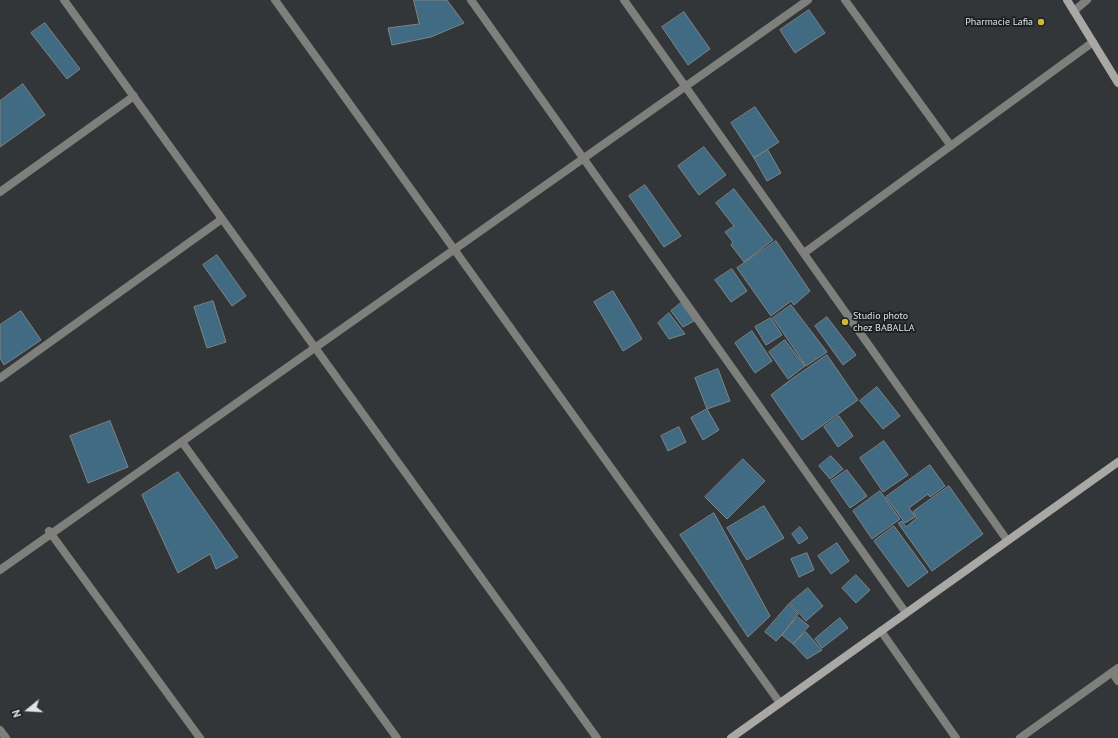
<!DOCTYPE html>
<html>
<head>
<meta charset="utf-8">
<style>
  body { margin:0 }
  #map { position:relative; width:1118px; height:738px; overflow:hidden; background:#323639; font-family:"PT Sans",sans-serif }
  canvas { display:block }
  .north { position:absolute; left:8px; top:690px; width:40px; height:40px; -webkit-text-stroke:3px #1b1d1f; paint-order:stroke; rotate:252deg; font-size:11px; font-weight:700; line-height:16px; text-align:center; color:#e1e4e6 }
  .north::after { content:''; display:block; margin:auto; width:14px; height:18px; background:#e1e4e6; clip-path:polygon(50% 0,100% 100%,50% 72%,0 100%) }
</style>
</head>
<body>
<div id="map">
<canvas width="1118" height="738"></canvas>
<div class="north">N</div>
</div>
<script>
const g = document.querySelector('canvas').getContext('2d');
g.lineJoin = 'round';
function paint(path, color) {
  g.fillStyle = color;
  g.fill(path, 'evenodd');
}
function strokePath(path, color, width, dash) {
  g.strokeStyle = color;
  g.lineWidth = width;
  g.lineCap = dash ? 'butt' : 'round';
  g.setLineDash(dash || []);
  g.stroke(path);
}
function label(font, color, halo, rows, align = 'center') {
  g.font = font + ' "PT Sans",sans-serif';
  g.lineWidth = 3.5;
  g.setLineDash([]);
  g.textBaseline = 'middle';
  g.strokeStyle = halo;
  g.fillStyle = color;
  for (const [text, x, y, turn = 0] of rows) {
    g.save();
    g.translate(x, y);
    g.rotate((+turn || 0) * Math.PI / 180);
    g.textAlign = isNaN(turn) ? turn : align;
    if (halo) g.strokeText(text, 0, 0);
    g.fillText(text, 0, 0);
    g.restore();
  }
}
const building = new Path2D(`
  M414,0h33l17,23 -33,14 -39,8 -4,-17 31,-4z
  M809,10l16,23 -30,20 -15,-23z
  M684,12l26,37 -22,16 -26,-38z
  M45,23l35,46 -13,10 -36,-46z
  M23,84l22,31 -45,32v-46z
  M755,107l24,35 -25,16 -23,-35z
  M704,147l22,28 -27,20 -21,-29z
  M768,150l13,23 -14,8 -13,-23z
  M645,185l36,51 -17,11 -35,-51z
  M734,189l39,51 -29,22 -13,-17 2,-3 -8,-10 9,-6 -18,-23z
  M776,241l34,50 -16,14 -3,-4 -20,15 -34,-48z
  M217,255l29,41 -14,10 -29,-41z
  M732,269l15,22 -16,11 -16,-22z
  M613,291l29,48 -19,12 -29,-49z
  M213,301l13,41 -19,6 -13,-41z
  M681,303l13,18 -11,6 -12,-16z
  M791,305l36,47 -21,14 -33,-48z
  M21,311l20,29 -37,25 -4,-7v-33z
  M669,313l16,21 -16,5 -11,-16z
  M827,317l29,38 -13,10 -28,-39z
  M771,318l11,17 -16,10 -11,-18z
  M752,331l20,30 -17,12 -20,-30z
  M785,340l20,26 -17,13 -19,-27z
  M827,355l31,45 -56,40 -31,-45 18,-14z
  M718,369l12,32 -23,8 -12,-31z
  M877,387l23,29 -17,13 -23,-28z
  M707,409l12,21 -16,10 -12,-22z
  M839,416l14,20 -15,11 -14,-20z
  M110,421l18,46 -40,16 -18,-47z
  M679,427l7,15 -18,9 -7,-15z
  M884,441l24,34 -25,17 -23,-34z
  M831,456l12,13 -13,10 -11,-13z
  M743,459l22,22 -38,38 -22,-22z
  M930,465l15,21 -15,11 -2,-3 -19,14 6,9 -10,6 -19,-26z
  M847,470l20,26 -17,12 -19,-27z
  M178,472l60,85 -22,12 -6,-15 -32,19 -36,-78z
  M949,486l34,48 -51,37 -34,-48 4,-2 4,6 11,-9 -4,-6z
  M880,491l20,28 -28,20 -19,-28z
  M764,506l20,32 -37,22 -20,-32z
  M714,513l56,103 -22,21 -68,-102z
  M894,526l34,46 -20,15 -34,-46z
  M800,527l8,11 -9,6 -7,-10z
  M837,543l12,18 -18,13 -13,-18z
  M807,553l7,17 -15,7 -8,-18z
  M856,575l14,15 -14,13 -14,-15z
  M808,588l15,18 -17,15 -16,-18z
  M789,604l9,10 -16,21 -6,6 -11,-9z
  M798,617l11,9 -16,18 -11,-9z
  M840,618l8,10 -26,20 -7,-9z
  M806,632l16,18 -15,9 -14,-15z`);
const street = new Path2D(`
  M64,0l533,738
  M275,0l505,703
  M471,0l435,613
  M624,0l383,540
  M845,0l106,146
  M1074,11l13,-11
  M0,192l134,-96
  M804,253l289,-211
  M0,378l222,-159
  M182,442l215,296
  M49,531l151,207
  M0,570l808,-570
  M881,631l75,107
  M1112,672l6,9
  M0,730l6,8
  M1020,738l98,-70`);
const secondary = new Path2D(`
  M1067,0l51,83
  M731,738l387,-276`);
const markers = [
  [1041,22,4,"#d3b635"],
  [845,322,4,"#d3b635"]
];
const poiNames = [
  ["Pharmacie Lafia",1033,22],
  ["Studio photo",853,316,"left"],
  ["chez BABALLA",853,328,"left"]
];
paint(building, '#406b83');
strokePath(building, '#7f8487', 1);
strokePath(street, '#7f7f7c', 8);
strokePath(secondary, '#a9a8a4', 8);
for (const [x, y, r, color] of markers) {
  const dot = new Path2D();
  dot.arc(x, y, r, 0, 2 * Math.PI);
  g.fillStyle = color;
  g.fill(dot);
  strokePath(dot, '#1b1d1f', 1.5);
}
label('10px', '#e1e4e6', '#1b1d1f', poiNames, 'right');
</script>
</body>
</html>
